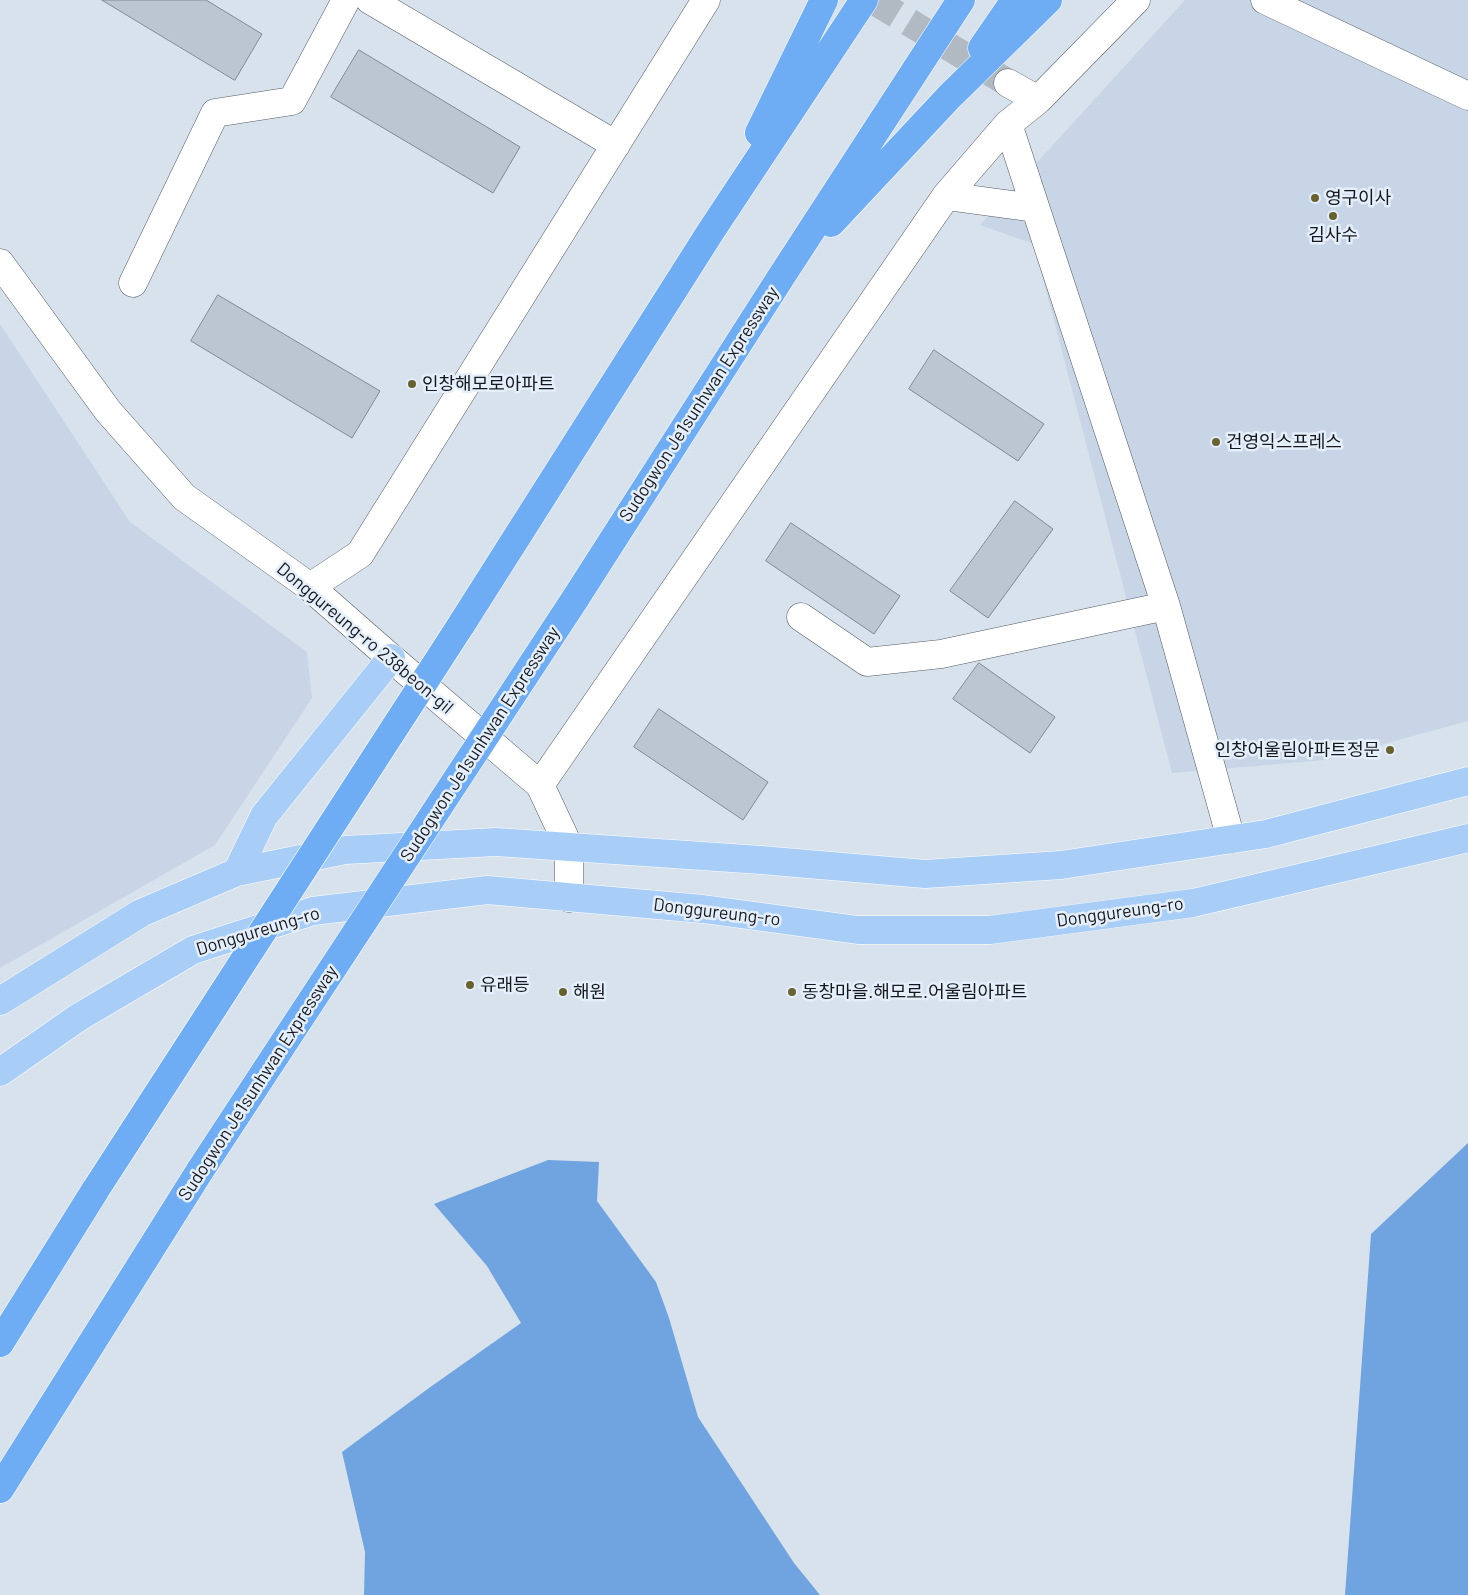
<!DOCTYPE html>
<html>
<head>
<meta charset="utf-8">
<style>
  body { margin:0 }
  canvas { display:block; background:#d8e2ed }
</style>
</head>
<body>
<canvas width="1468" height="1595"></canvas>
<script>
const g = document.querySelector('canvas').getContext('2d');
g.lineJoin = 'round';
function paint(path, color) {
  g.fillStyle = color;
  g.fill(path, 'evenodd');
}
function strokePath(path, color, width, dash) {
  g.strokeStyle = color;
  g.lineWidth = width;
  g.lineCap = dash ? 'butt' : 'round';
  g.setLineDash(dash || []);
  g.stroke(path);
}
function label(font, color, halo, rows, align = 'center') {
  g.font = font + ' Barlow,"Noto Sans KR",sans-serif';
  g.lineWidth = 5;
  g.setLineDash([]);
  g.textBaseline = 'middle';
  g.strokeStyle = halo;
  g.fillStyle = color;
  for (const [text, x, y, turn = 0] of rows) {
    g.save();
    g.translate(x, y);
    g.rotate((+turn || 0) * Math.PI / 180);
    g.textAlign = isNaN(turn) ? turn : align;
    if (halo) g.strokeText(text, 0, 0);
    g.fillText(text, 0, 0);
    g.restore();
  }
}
const built = new Path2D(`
  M1185,0h283v721l-143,39 -153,13 -138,-529 -54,-19z
  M0,324l130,198 177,130 5,46 -97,147 -215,123z`);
const forest = new Path2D(`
  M1468,1143v452h-123l26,-361z
  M548,1160l51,2 -2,39 59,81 13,36 29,99 96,146 26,32h-456l1,-43 -23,-100 87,-64 92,-65 -34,-57 -53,-62z`);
const building = new Path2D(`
  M102,0h104l56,34 -27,46z
  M359,50l161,97 -27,46 -162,-96z
  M218,295l162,96 -28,47 -161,-97z
  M934,350l110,74 -26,37 -109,-72z
  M1015,501l38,28 -65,89 -38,-27z
  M791,523l109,73 -26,38 -108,-73z
  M979,663l76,54 -25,36 -77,-54z
  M659,709l109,73 -25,38 -109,-73z`);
const minorTunnel = new Path2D(`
  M873,0l135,83`);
const minor = new Path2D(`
  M370,0l246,145
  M1265,0l203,96
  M1008,83l30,17 98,-100
  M1008,124l158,482 65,233
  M946,196l89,12
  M0,263l108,148 76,86 126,90 81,71 149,127 29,62v51
  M133,283l82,-170 77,-12 54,-101
  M310,587l50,-33 346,-554
  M801,617l66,45 74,-8 225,-48
  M540,785l406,-589 62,-72 30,-24`);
const major = new Path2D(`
  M237,872l27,-56 127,-158
  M0,1001l141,-88 96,-41 108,-22 151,-8 265,18 164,14 136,-9 205,-31 202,-53
  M0,1072l79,-55 114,-67 120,-39 174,-21 216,19 155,21h132l203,-27 275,-65`);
const highway = new Path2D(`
  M982,48l33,-48
  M759,133l65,-133
  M831,223l118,-126 99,-97
  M575,599l206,-322 180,-277
  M461,625l250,-394 153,-231
  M0,1343l96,-154
  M0,1489l201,-320`);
const highwayBridge = new Path2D(`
  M201,1169l374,-570
  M96,1189l365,-564`);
const markers = [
  [1315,198,5,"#68622f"],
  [1333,216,5,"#68622f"],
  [412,384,5,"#68622f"],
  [1216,442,5,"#68622f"],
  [1390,750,5,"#68622f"],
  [470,985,5,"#68622f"],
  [563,992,5,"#68622f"],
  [792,992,5,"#68622f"]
];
const poiNames = [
  ["영구이사",1325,198],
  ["김사수",1333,235,"center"],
  ["인창해모로아파트",422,384],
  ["건영익스프레스",1226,442],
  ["인창어울림아파트정문",1380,750,"right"],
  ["유래등",480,985],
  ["해원",573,992],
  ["동창마을.해모로.어울림아파트",802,992]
];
const streetNames = [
  ["Sudogwon Je1sunhwan Expressway",699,404,-57],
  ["Donggureung-ro 238beon-gil",365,638,40],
  ["Sudogwon Je1sunhwan Expressway",480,744,-57],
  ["Donggureung-ro",717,912,7],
  ["Donggureung-ro",1120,912,-8],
  ["Donggureung-ro",258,931,-17],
  ["Sudogwon Je1sunhwan Expressway",258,1083,-57]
];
paint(built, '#c7d5e7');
paint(forest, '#6fa4e1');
paint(building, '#bcc6d1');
strokePath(building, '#808994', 1);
strokePath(minorTunnel, '#b1bac3', 28, [28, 14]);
strokePath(minor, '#545c66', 29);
strokePath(major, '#fff', 29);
strokePath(highway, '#fff', 29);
strokePath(minor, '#fff', 28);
strokePath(major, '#a8cef8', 28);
strokePath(highway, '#6eadf4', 28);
strokePath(highwayBridge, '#fff', 29, []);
strokePath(highwayBridge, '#6eadf4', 28);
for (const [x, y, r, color] of markers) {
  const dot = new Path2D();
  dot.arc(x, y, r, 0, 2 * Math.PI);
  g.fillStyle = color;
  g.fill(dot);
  strokePath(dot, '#e5effb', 2);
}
label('18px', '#15191d', '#e5effb', poiNames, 'left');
label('18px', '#15191d', '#e5effb', streetNames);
</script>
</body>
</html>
